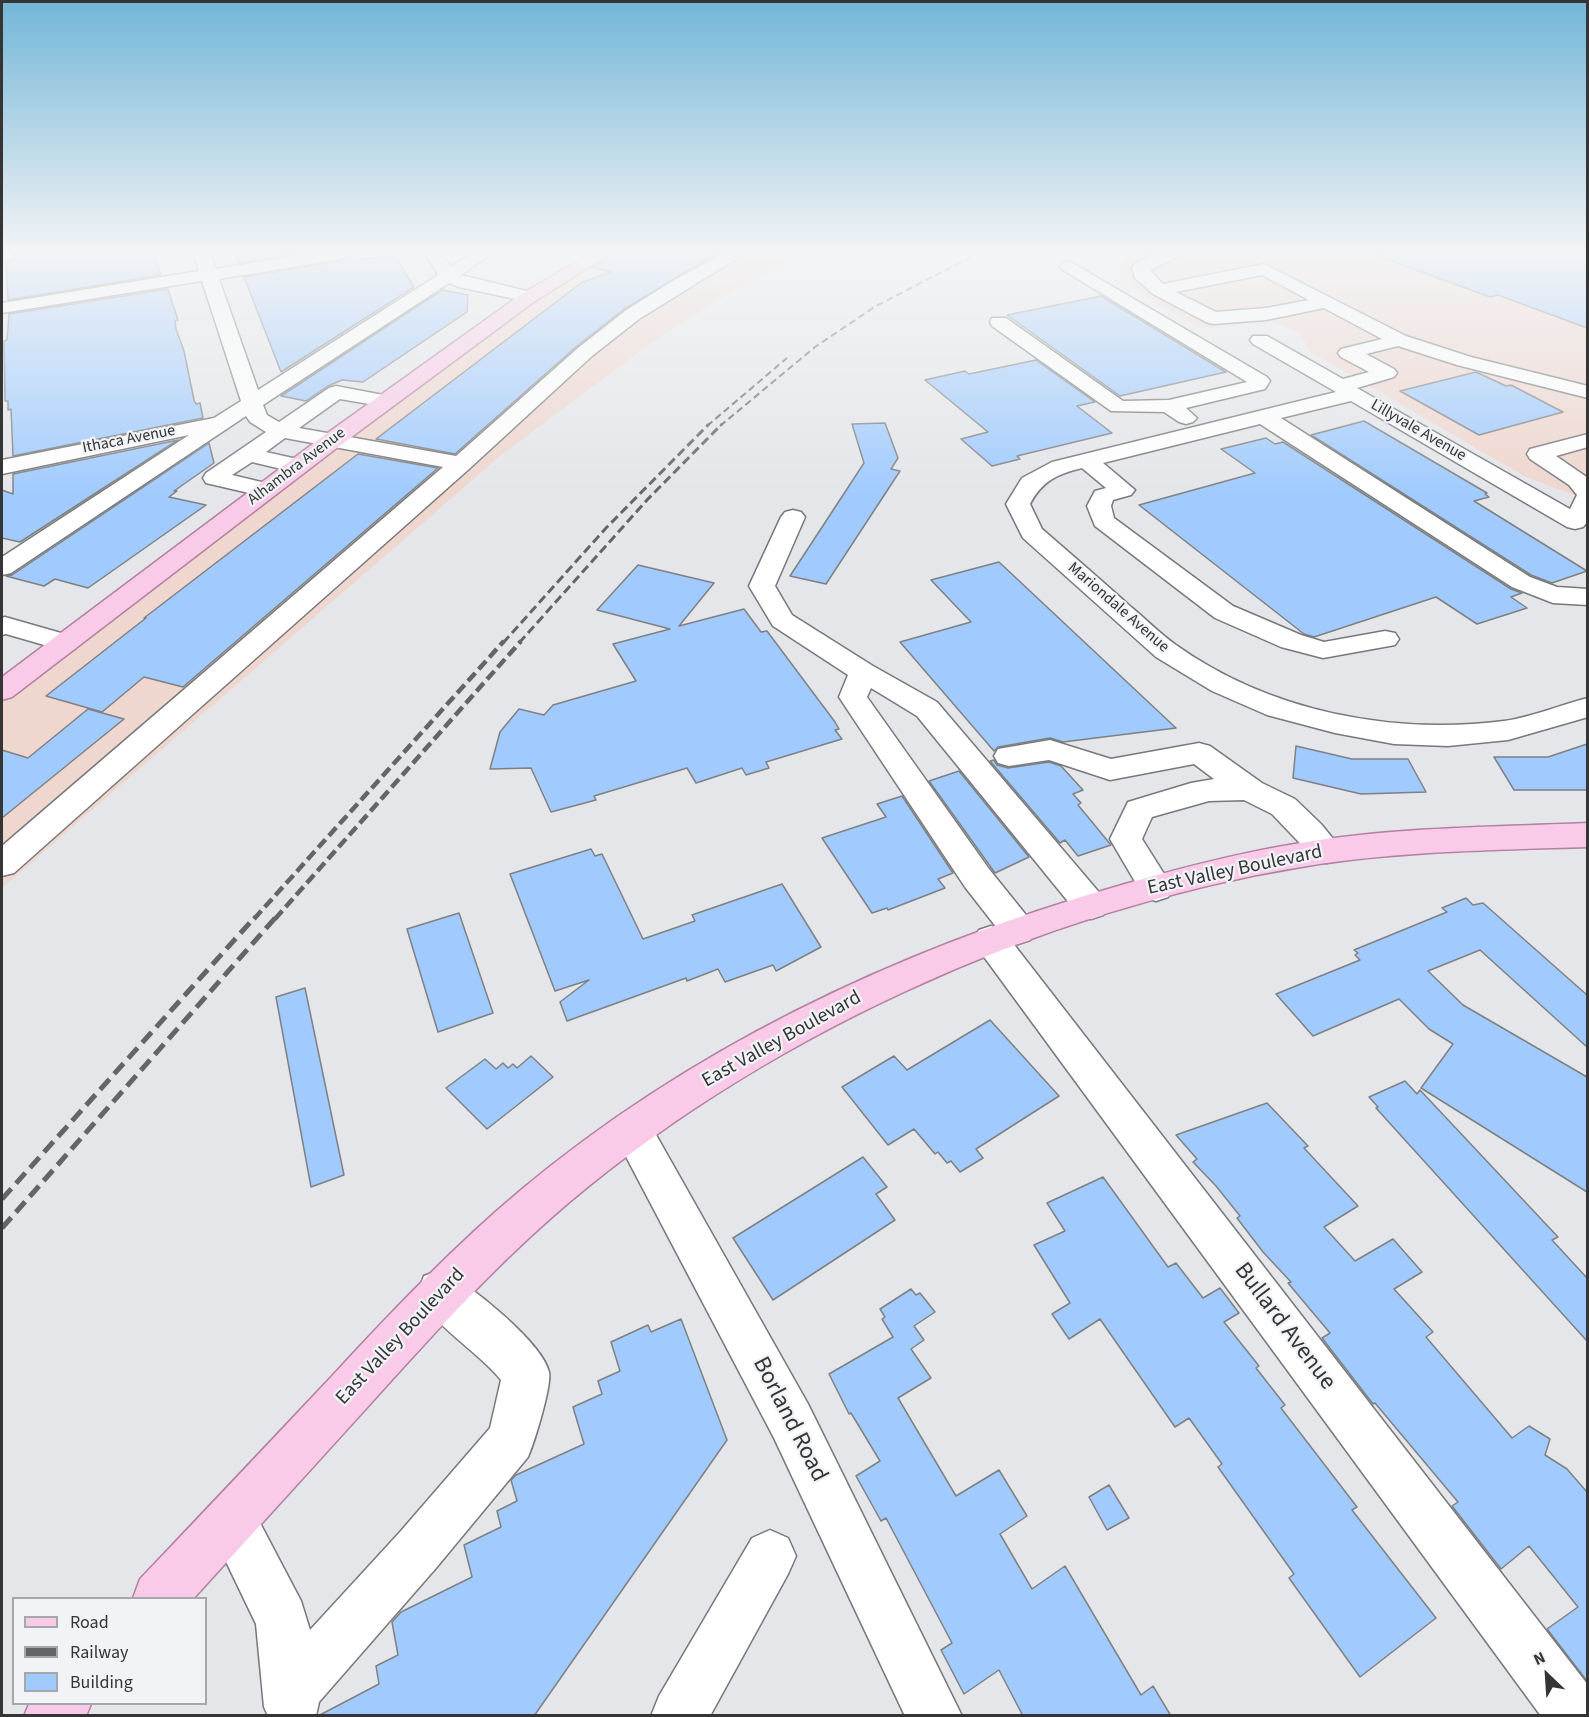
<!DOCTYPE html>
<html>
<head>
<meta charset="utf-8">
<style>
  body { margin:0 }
  #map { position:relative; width:1589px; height:1717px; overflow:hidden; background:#e4e6e9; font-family:"Source Sans 3",sans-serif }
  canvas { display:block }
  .frame { position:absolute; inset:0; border:3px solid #353536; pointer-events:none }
  .legend { position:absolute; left:12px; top:1597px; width:195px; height:108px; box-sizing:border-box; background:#f1f3f6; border:2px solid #a6a7a9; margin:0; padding:8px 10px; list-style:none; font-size:18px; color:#353536 }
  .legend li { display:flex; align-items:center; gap:12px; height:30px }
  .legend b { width:30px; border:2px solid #a6a7a9 }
  .north { position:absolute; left:1517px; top:1645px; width:60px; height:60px; -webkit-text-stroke:4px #f1f3f6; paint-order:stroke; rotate:335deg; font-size:16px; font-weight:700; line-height:24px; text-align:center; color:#353536 }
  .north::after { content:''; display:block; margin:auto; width:21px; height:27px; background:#353536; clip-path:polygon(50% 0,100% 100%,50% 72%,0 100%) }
</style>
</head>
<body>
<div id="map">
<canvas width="1589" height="1717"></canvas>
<div class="frame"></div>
<ul class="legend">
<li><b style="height:8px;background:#facbe8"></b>Road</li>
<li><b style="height:8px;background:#646566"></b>Railway</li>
<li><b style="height:16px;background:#a1cbfe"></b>Building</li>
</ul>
<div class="north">N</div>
</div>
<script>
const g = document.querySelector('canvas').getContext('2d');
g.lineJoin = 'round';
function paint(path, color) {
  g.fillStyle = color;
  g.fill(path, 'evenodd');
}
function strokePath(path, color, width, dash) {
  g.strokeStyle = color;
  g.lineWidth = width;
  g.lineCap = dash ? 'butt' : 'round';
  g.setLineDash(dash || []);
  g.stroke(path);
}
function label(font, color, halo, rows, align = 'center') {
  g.font = font + ' "Source Sans 3",sans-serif';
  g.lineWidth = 4.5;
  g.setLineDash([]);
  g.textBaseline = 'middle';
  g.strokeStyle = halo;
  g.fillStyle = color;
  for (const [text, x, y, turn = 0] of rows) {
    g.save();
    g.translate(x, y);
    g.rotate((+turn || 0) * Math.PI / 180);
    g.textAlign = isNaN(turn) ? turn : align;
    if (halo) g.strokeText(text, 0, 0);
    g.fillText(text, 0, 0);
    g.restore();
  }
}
const industrial = new Path2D(`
  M610,254h195l-62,32 -78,47 -165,123 -498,432v-190l534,-401z
  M1128,254h459v246l-63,-24 -213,-124 -12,-20 -26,-10 -34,-2 -33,8 -14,-5 -58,-33 -17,-22z`);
const building = new Path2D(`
  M14,254h141l6,21 -153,25 -2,-39 9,-2z
  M235,254h57l-53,9z
  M350,254h11v5l34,-3 19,31 -133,85 -37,-95 96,-16z
  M612,254h104l-92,55 -47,37 -122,108 -79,-15 205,-156 30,-11 -18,-5z
  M1381,254h206v74l-89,-33 -8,2 -109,-40z
  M168,289l10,31 -3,1 1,8 8,22 10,49 2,4 4,-1 3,15 -190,38 -2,-47 -3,1v-9h-3l-1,-60 3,-1 2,-26z
  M442,290l26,5 -1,17 -104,70 -21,-2 -14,6 -22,15 -25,-5z
  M1101,296l125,76 -106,24 -113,-81z
  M1036,360l59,42 -18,4 35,27 -95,23 3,3 -28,7 -31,-27 27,-7 -63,-52 40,-9 4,3z
  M1476,372l30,14 5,-1 52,27 -84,23 -79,-44z
  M1364,421l123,72 -2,1 4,3 -15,4 113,70 -35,12 -21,-8 -220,-140z
  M885,423l13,35 -7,11 9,2 -74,113 -36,-8 74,-113 -12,-39z
  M1266,438l9,6 8,-2 228,147 11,4 -11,4 16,11 -50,16 -41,-27 -122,40 -10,-3 -165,-129 116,-32 -34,-24z
  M178,440l-158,102 -18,-4v-48l11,4v-20z
  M209,443l5,20 -40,28h3l-8,6 37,8 -118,83 -33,-9 -11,7 -38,-10 6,-1z
  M358,454l80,14 -255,219 -39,-10 -42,35 -56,-16 100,-78h-2z
  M999,562l177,166 -113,14 -13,-4 -52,9 -4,4 -94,-109 71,-20 -40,-42z
  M638,565l76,18 -35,43 65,-17 17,23 6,-1 68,91 4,7 -4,1 7,9 -76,23 3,6 -23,7 -4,-7 -46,15 -9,-15 -93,28 2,4 -45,12 -20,-44 -41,1 10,-37 19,-23 25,6 9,-10 83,-24 -23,-37 57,-15 -73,-19z
  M88,709l36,10 -122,99v-68l26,8z
  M1587,744v46h-73l-20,-33h54z
  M1296,746l56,13h56l18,33 -65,2 -68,-16z
  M994,760l3,5 11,3 41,-6 12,4 22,24 -10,4 8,9 -3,2 33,40 -33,11 -13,-16 -5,3 -70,-82z
  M959,771l70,86 -34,16 -66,-92z
  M902,796l51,77 -15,6 7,9 -57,22 -1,-2 -15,5 -50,-75 64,-21 -9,-13z
  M591,849l4,7 7,-2 41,85 52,-18 -3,-6 90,-31 39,63 -45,24 -3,-6 -48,17 -7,-13 -31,12 -1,-3 -119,43 -7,-19 29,-22 -34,11 -45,-117z
  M1466,898l7,7 10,-2 104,92v52l-107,-97 -52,21 35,34 124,72v115l-166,-104 32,-44 -24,-15 -30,-30 -86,37 -37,-42 84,-34 -5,-5 3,-2 -4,-3 93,-38 -5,-4z
  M459,913l34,100 -55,19 -31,-103z
  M305,988l39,187 -33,12 -35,-190z
  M990,1020l69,76 -83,53 7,9 -23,14 -9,-11 -4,2 -9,-11 -3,2 -21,-25 -26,16 -46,-58 52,-31 13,14z
  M531,1056l22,21 -66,52 -41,-41 39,-29 11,10 7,-6 5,5 5,-4 4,4z
  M1405,1081l12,13 3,-4 138,147 -6,3 35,38v63l-211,-233 2,-1 -9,-10z
  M1267,1103l41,43 -4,2 54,58 -34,21 31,34 38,-22 29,33 -28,17 39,43 -7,5 86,101 17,-12 21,13 -5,16 22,14 20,23v189l-40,-52 31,-22 -49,-61 -28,23 -49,-63 6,-4 -83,-99 -2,1 -51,-66 8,-5 -42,-50 3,-1 -28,-30 -26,-34 3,-2 -24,-30 -23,-24 4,-3 -21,-24z
  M863,1157l24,30 -11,7 19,26 -122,80 -40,-62z
  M1103,1177l65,90 8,-4 27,35 17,-10 19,25 -15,9 35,44 -3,2 29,37 -4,3 76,99 -5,3 84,108 -76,59 -71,-99 5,-4 -76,-107 4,-3 -33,-46 -14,9 -75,-108 -31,20 -17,-25 18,-11 -36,-58 31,-14 -18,-28z
  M911,1289l5,6 4,-2 15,19 -21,14 10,14 -13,9 20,29 -33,20 58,98 43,-26 28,46 -27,18 32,55 33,-23 76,129 12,-9 18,30h-148l-24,-46 -35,24 -23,-44 11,-7 -66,-125 -5,3 -25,-45 24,-15 -29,-48 -2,1 -20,-40 64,-37 -11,-18 3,-2 -5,-8z
  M681,1319l46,121 -193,276h-216l61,-32 -3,-18 22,-11 -6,-33 9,-10 71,-35 -8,-32 37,-18 -4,-16 20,-10 -6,-21 5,-5 68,-31 -11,-37 29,-13 -4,-13 22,-10 -9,-29 37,-17 3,7z
  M1109,1485l20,33 -22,12 -18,-33z`);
const minor = new Path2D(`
  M194,254h16l6,15 91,-15h41l-8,5 -121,20 39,111 180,-115 -12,-21h16l9,13 20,-13h20l-30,21 74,18 3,4 -3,4 -6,1 -70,-15 -10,-4 -186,122 4,10 12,7 50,-34 7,-2 58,11 3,4 -3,4 -7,2 -47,-8 -41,29 157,28 122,-108 47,-37 49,-31 49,-26h21l-105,65 -47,37 -123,113 -455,404 -12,3v-30l441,-379 -158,-29 -19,14 40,9 3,5 -3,5 -8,2 -46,-11 -20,13 42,10 4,5 -4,5 -8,2 -60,-14 -3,-5 3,-5 60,-41 -16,-10 -4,-6 -235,157 -9,2v-18l187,-122 -187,39v-14l212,-42 27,-17 -39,-120 -200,32v-10l197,-32z
  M1156,254h22l-2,4 -26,12 13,14 101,-20 142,72 65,21 117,29v12l-131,-33 -59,-19 -32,8 28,15 3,4 -3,4 -37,11 213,121 7,-14 -8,-10 -39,-26 -3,-5 3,-5 58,-15v13l-32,9 32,22v43l-5,6 -8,2 -8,-2 -216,-126 -70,17 249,159 27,10 31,2v16l-35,-2 -41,-16 -252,-163 -157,39 32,27 -4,5 -18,5 -2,6 3,12 119,88 68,29 23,7 61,-11 10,2 4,6 -4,6 -72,13 -42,-11 -66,-29 -120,-92 -8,-20 8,-15 11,-3 -24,-20c-25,6 -40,13 -52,36l12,25c30,26 60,52 89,78 15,12 29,27 45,38 94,67 216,90 328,76 28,-4 56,-16 84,-23v19l-80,23 -60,6 -54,-2 -59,-11 -68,-18 -55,-24 -56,-34 -133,-119 -17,-34 16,-26 30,-16 284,-70 -83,-48 -3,-4 3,-4h14l76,43 26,-7 -28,-15 -3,-4 3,-4 41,-10 -58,-31 -58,12 -53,4 -7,-2 -53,-28 -18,-16 -3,-10 3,-4zM1262,275l47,25 -43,8 -50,4 -40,-20z
  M1069,261l198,116 3,4 -5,8 -79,19 11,10 -4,4 -7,2 -7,-2 -15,-10 -53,-1 -119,-85 -2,-4 2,-4h14l117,83 46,-1 78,-18 -184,-112 -3,-4 3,-4z
  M793,510l8,2 4,5 -30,69 17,29 81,51 64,36 166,195 5,9 -5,9 -12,4 -12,-4 -162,-199 -46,-28 -4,9 122,172 41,51 5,10 -5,10 -12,4 -6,-2 576,743v31h-47l-562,-766 -6,-10 6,-10 12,-4 6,2 -32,-41 -126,-190 9,-22 -75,-49 -24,-40 32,-69 4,-5z
  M5,617l70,20 4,6 -4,6 -10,2 -59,-17 -4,1v-17z
  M1050,740l61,19 88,-16 11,3 52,37 33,16 26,25 22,27 -4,8 -12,4 -12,-4 -43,-45 -28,-14 -35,1 -57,16 -10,22 31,49 -5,9 -12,4 -12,-4 -34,-58 18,-37 63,-19 23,-4 -20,-15 -84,16 -61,-20 -40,6 -11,-3 -4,-7 4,-7z
  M632,1112l14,5 162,287 154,312h-57l-131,-278 -162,-308 6,-13z
  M440,1270c27,11 103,73 109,102 3,14 -15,71 -21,85l-92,111 -117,134 -3,14h-48l-4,-9 -8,-83 -50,-104 7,-18 18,-7 18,7 52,99 9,29 90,-98 90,-104 11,-48c-24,-30 -69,-54 -83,-88l6,-16z
  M770,1530l18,8 8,18 -8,18 -78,142h-59l8,-20 93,-158z`);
const major = new Path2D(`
  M590,254h20l-75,47 -197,146 -326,250 -10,3v-23l320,-240 201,-144z
  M1588,823v24c-94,3 -188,4 -281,19 -267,43 -553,174 -756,352 -65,57 -122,121 -179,184 -59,65 -119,131 -178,196h-61l7,-19c65,-68 129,-136 193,-204 60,-65 121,-129 188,-185 175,-146 386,-244 604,-306 60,-17 121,-33 182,-42 93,-15 187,-15 281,-19z
  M29,1704h62l-5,12h-62z`);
const railFar3 = new Path2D(`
  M707,426l80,-68
  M720,426l95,-79 61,-41 101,-52`);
const railFar2 = new Path2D(`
  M503,643l103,-115 103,-104
  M519,643l128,-143 75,-76`);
const railFar1 = new Path2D(`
  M254,919l250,-278
  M275,919l246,-278`);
const rail = new Path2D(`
  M2,1199l253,-282
  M2,1228l274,-311`);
const farStreetnames = [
  ["Lillyvale Avenue",1418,431,30],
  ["Ithaca Avenue",129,440,-11],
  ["Alhambra Avenue",297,467,-37],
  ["Mariondale Avenue",1118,608,41]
];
const streetNames = [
  ["East Valley Boulevard",1235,871,-12],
  ["East Valley Boulevard",782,1040,-29],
  ["East Valley Boulevard",401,1337,-47]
];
const nearStreetnames = [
  ["Bullard Avenue",1284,1327,53],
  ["Borland Road",789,1420,63]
];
paint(industrial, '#efd6ce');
paint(building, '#a1cbfe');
strokePath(building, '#7e8082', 1.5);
strokePath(minor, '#76787a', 3);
strokePath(major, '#b380a0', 3);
paint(minor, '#fff');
paint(major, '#facbe8');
strokePath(railFar3, '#646566', 2, [7, 4]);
strokePath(railFar2, '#646566', 3, [9, 4.5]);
strokePath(railFar1, '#646566', 4.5, [11, 5]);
strokePath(rail, '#646566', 5, [14, 7]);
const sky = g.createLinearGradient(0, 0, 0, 494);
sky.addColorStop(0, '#72b6d8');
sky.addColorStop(0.51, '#f3f4f5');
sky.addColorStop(1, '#f3f4f500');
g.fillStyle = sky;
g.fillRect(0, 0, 1589, 494);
label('16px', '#353536', '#f1f3f6', farStreetnames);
label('20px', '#353536', '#f1f3f6', streetNames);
label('24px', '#353536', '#f1f3f6', nearStreetnames);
</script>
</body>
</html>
